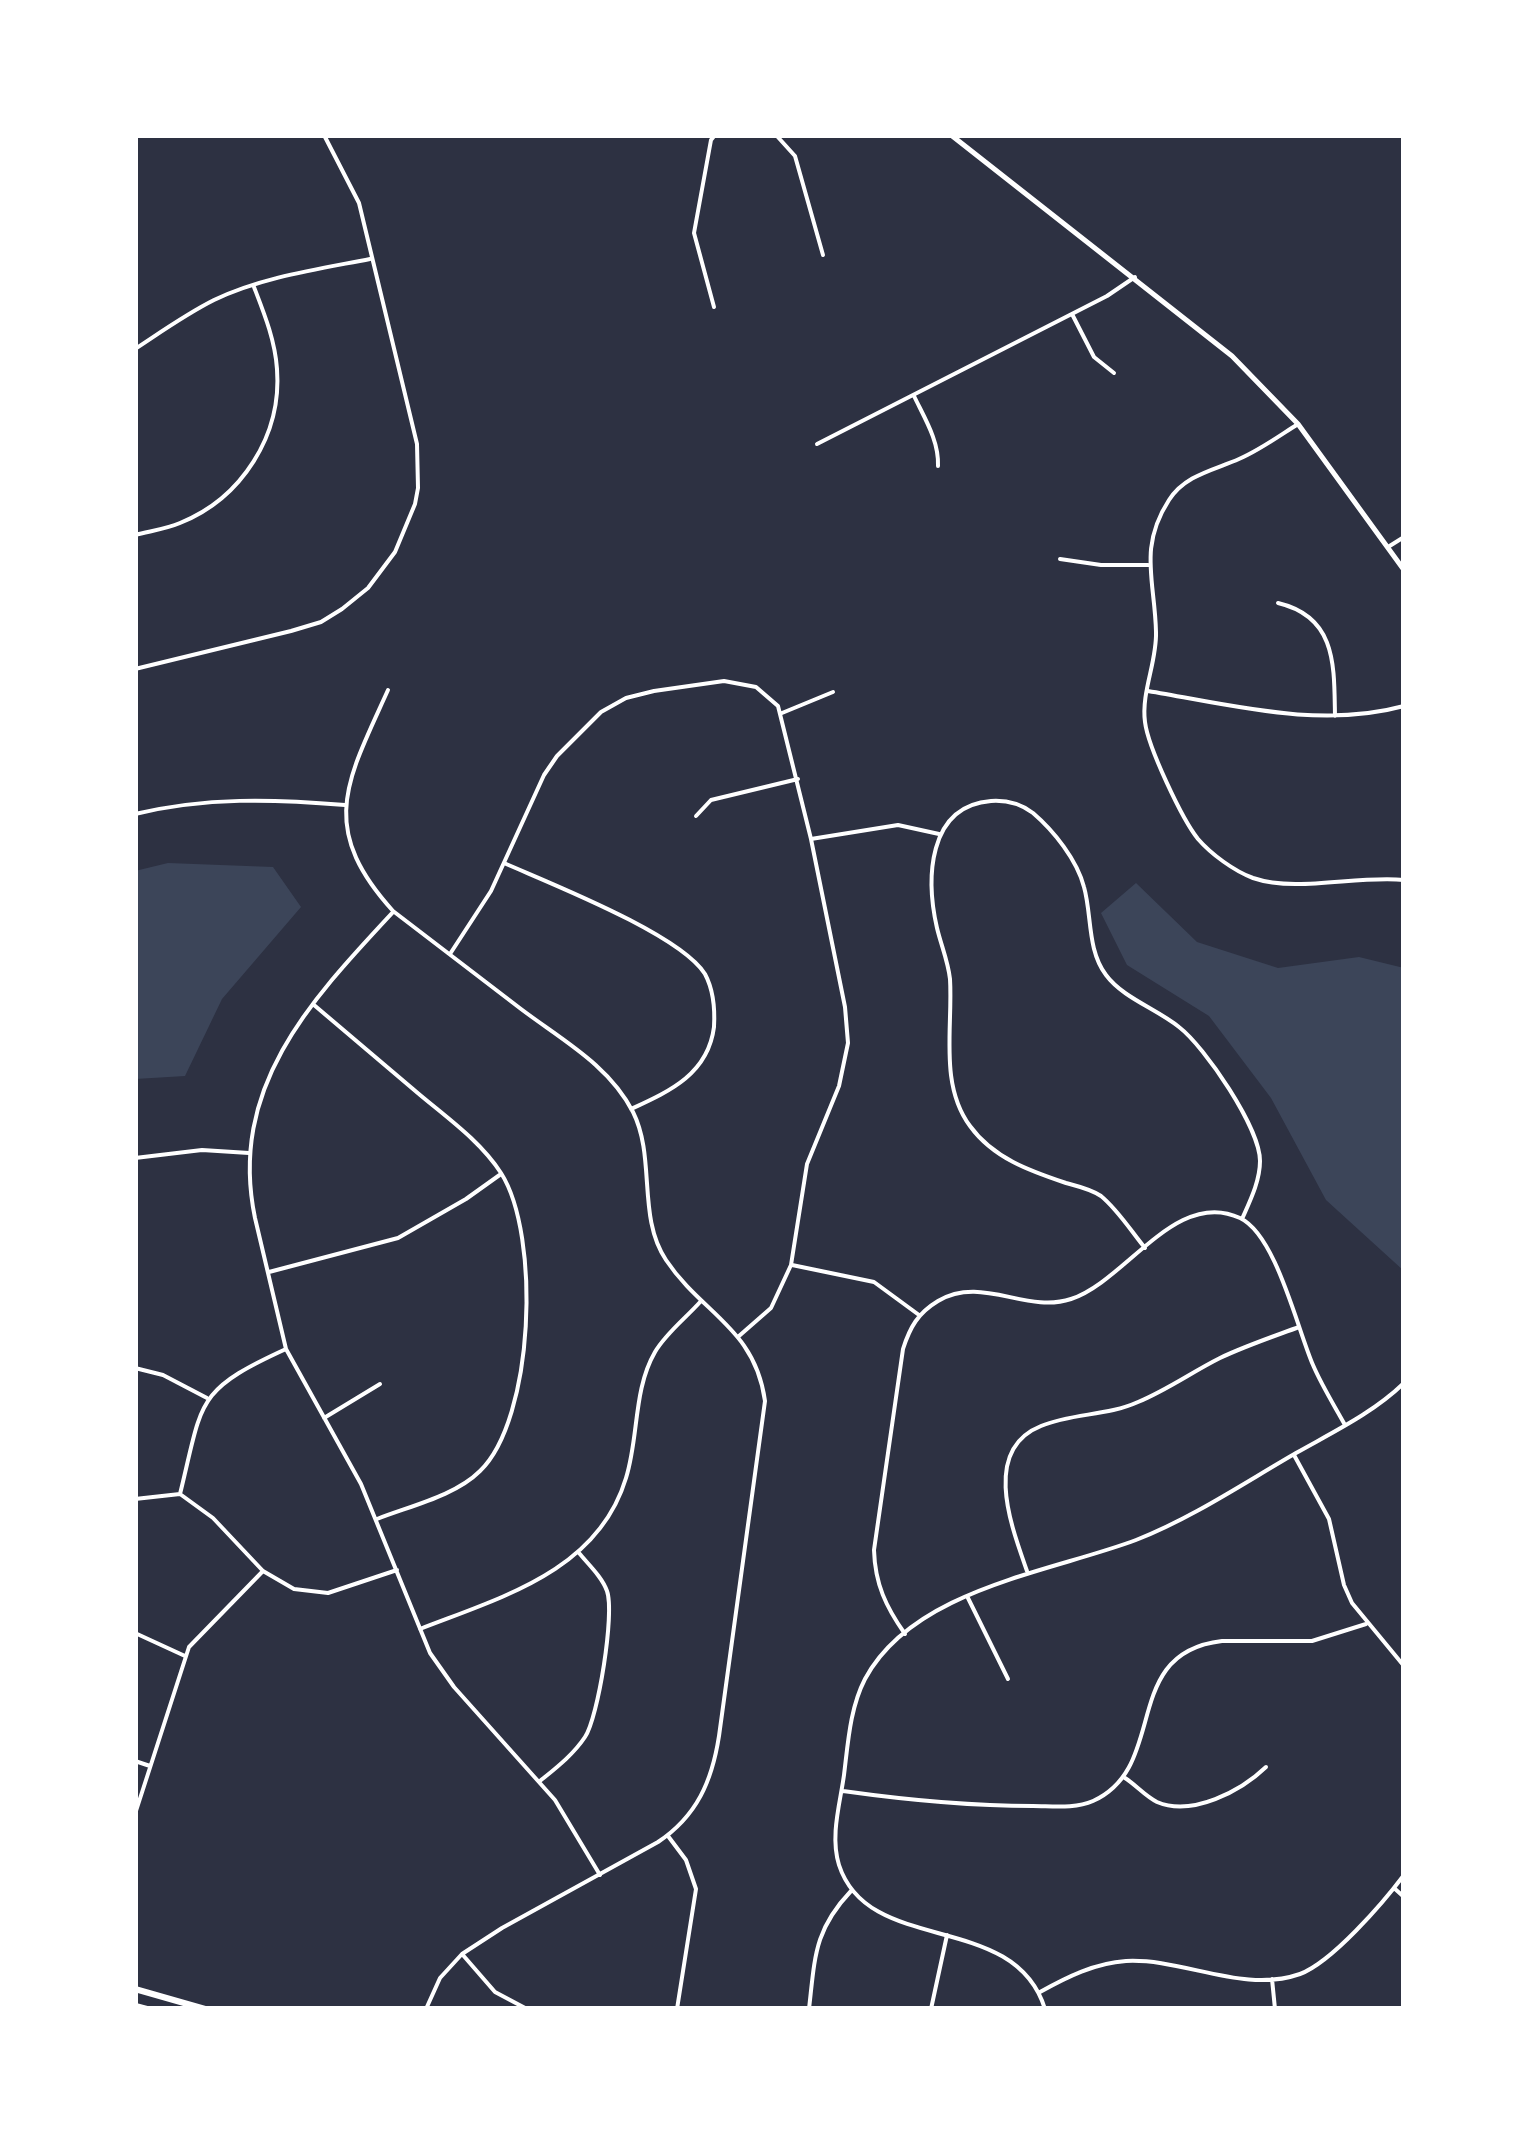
<!DOCTYPE html>
<html>
<head>
<meta charset="utf-8">
<style>
  body { margin:0 }
  #map { position:relative; width:1539px; height:2144px; overflow:hidden; background:#2d3142; font-family:Overpass,sans-serif }
  canvas { display:block }
  .frame { position:absolute; inset:0; border:138px solid #fff; pointer-events:none }
</style>
</head>
<body>
<div id="map">
<canvas width="1539" height="2144"></canvas>
<div class="frame"></div>
</div>
<script>
const g = document.querySelector('canvas').getContext('2d');
g.lineJoin = 'round';
function paint(path, color) {
  g.fillStyle = color;
  g.fill(path, 'evenodd');
}
function strokePath(path, color, width, dash) {
  g.strokeStyle = color;
  g.lineWidth = width;
  g.lineCap = dash ? 'butt' : 'round';
  g.setLineDash(dash || []);
  g.stroke(path);
}
const green = new Path2D(`
  M168,863l105,4 28,40 -79,92 -37,77 -50,3v-208z
  M1136,883l61,59 81,26 81,-11 45,11v303l-78,-71 -55,-102 -62,-82 -82,-51 -26,-52z`);
const path = new Path2D(`
  M135,2004l19,5`);
const minor = new Path2D(`
  M776,135l19,21 28,99
  M714,307l-20,-74 17,-93 4,-5
  M1072,314l22,43 20,16
  M135,349c26,-17 51,-35 79,-49 48,-23 105,-31 156,-41
  M914,396c11,23 25,45 24,70
  M1298,424c-19,12 -38,26 -59,35 -25,11 -54,16 -70,41 -31,48 -14,81 -13,132 1,30 -15,60 -11,90 3,25 37,97 53,117 13,15 36,32 55,39 44,15 104,-3 151,2
  M817,444l290,-148 28,-19
  M135,535c15,-4 31,-6 45,-12 62,-25 102,-88 97,-154 -2,-29 -13,-56 -23,-82
  M1388,547l16,-10
  M1060,559l41,6h47
  M1278,603c59,14 56,63 57,113
  M135,669l156,-38 30,-9 21,-13 26,-21 27,-36 20,-48 3,-16 -1,-44 -58,-241 -35,-68
  M388,690c-41,91 -71,137 5,221 43,33 86,66 128,98 41,31 88,56 112,103 23,46 4,105 33,148 36,54 89,68 99,141l-46,335c-7,45 -22,80 -61,106l-156,86 -40,26 -22,24 -14,31
  M1148,691c84,14 172,38 256,15
  M782,713l51,-21
  M135,814c71,-17 138,-15 210,-9
  M696,816l15,-16 87,-21
  M811,839l87,-14 41,9
  M504,863c45,20 176,71 201,111 8,15 10,36 9,53 -6,47 -44,64 -83,82
  M393,912c-83,89 -165,176 -138,306l31,131 75,135 69,169 24,34 101,113 45,75
  M450,954l41,-63 53,-116 13,-19 44,-44 25,-14 28,-7 70,-10 32,6 22,19 33,133 34,168 3,36 -9,43 -32,78 -16,101 -20,43 -32,28
  M314,1005c33,28 66,56 99,84 30,26 66,50 88,84 40,63 33,246 -21,298 -25,25 -70,35 -103,48
  M135,1158l67,-8 47,3
  M1145,1248c-14,-17 -27,-38 -44,-52 -10,-7 -24,-10 -35,-13 -36,-12 -73,-25 -96,-57 -31,-42 -17,-99 -20,-147 -2,-18 -9,-34 -13,-51 -11,-48 -10,-122 54,-127 15,-1 30,3 42,12 21,18 44,47 51,74 8,28 3,63 22,88 17,23 51,34 73,52 26,20 81,101 81,134 0,20 -10,40 -18,58
  M792,1265l82,17 45,33
  M269,1272l129,-34 68,-39 35,-25
  M135,1368l28,7 44,23
  M324,1418l56,-34
  M1294,1455l35,64 15,66 8,18 52,63
  M180,1494c23,-93 14,-103 106,-145
  M135,1499l45,-5 33,24 50,53 31,18 34,4 69,-23
  M1027,1571c-15,-43 -46,-121 14,-145 31,-13 66,-10 97,-24 29,-12 54,-30 82,-44 25,-12 52,-21 79,-31
  M967,1596l41,83
  M420,1629c82,-32 178,-58 206,-151 13,-41 7,-88 29,-126 11,-19 31,-34 46,-51
  M135,1633l50,23
  M905,1634c-19,-27 -30,-50 -31,-84l29,-201c7,-22 15,-36 35,-48 44,-26 88,13 133,-2 55,-18 105,-111 169,-81 36,17 57,110 73,147 9,21 21,40 32,60
  M135,1761l15,5
  M1125,1778c11,7 20,18 32,24 35,15 84,-11 109,-35
  M540,1781c16,-13 33,-26 45,-44 13,-19 30,-124 22,-146 -5,-14 -18,-26 -28,-38
  M843,1791c64,9 126,15 190,15 19,0 42,3 60,-5 77,-35 26,-148 129,-160h90l54,-17
  M135,1814l54,-167 74,-76
  M668,1836l18,24 10,29 -19,120
  M1394,1888l10,9
  M462,1954l33,38 32,17
  M1272,1979l3,30
  M1040,1992c27,-15 55,-29 86,-31 57,-3 117,33 174,13 32,-12 83,-71 104,-99
  M809,2009c6,-52 5,-79 42,-118
  M931,2009l16,-74
  M1045,2009c-31,-100 -176,-52 -206,-144 -9,-29 1,-61 5,-90 4,-32 6,-67 21,-96 48,-90 186,-107 271,-139 56,-22 108,-57 160,-87 37,-21 77,-40 108,-70`);
const tertiary = new Path2D(`
  M951,135l281,221 66,68 106,146`);
const primary = new Path2D(`
  M135,1989l70,20`);
paint(green, '#3c4559');
strokePath(path, '#fff', 2.5);
strokePath(minor, '#fff', 4);
strokePath(tertiary, '#fff', 5);
strokePath(primary, '#fff', 6);
</script>
</body>
</html>
